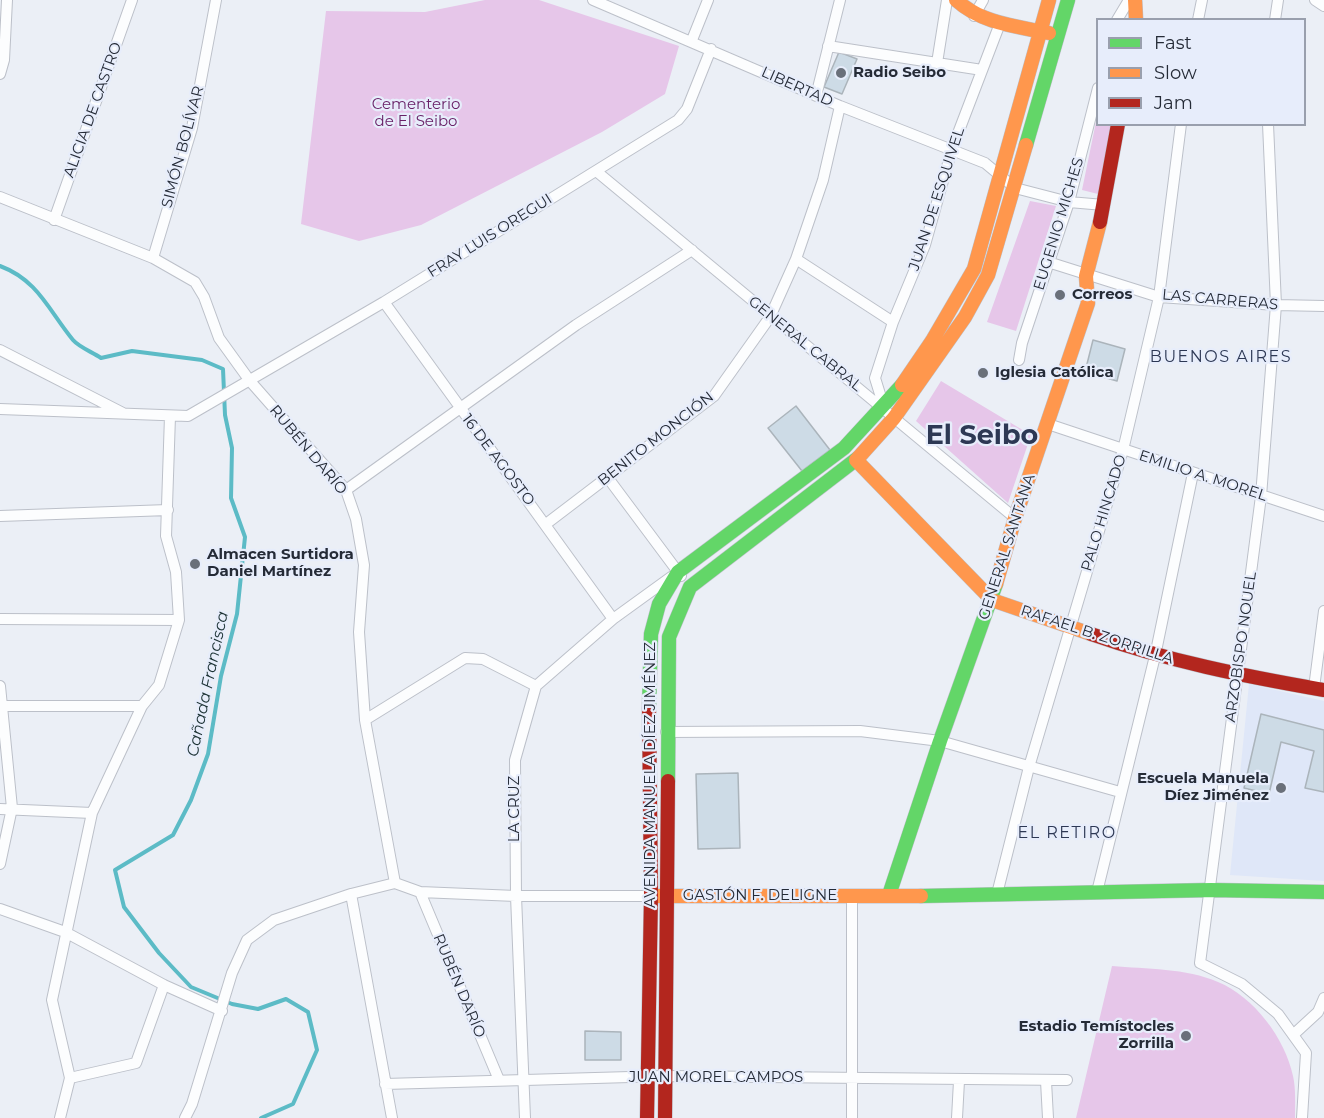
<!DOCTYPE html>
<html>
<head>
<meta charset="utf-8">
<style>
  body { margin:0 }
  #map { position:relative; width:1324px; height:1118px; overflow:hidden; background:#ebeff6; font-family:Montserrat,sans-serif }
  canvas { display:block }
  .legend { position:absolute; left:1096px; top:18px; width:210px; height:108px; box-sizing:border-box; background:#e7edfb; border:2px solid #999fad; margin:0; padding:8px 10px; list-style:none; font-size:18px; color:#252b37 }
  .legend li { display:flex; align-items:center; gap:12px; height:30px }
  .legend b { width:30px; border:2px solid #999fad }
</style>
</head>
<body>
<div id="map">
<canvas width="1324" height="1118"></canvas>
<ul class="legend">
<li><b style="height:8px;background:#63d668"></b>Fast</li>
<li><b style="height:8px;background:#ff974d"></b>Slow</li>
<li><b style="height:8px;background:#b3261e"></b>Jam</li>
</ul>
</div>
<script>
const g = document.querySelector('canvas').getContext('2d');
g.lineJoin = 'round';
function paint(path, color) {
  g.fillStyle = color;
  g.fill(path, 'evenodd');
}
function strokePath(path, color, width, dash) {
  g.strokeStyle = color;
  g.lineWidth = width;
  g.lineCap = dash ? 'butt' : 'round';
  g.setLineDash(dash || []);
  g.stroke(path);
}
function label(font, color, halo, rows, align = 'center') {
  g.font = font + ' Montserrat,sans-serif';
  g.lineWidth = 4.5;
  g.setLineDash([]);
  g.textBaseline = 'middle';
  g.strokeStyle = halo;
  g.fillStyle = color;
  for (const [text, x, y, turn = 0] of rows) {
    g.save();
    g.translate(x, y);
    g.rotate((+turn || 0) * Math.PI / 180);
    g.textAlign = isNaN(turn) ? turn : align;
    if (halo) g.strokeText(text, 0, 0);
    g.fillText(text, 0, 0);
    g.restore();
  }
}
const built = new Path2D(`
  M1249,684l75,17v180l-94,-6z`);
const green = new Path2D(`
  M485,0h54l140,46 -14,48 -63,38 -181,93 -62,16 -58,-17 25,-213 99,1z
  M1097,117l1,7 14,1 -14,69 -16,-4z
  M1030,201l26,5 -40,125 -29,-9z
  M941,381l90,54 -23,68 -92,-82z
  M1112,966c34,3 74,2 106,16 36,15 67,56 75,94 3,13 2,29 2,42h-219z`);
const stream = new Path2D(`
  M0,266c38,14 49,45 73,74 6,7 19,12 28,18l31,-7 70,9 21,9 2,46 7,33 -1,50 14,39 -8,77 -16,62 -13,78 -17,46 -18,35 -58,35 9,37 35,46 32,34 41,17 26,5 28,-10 22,13 9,38 -24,54 -32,14`);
const building = new Path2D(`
  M839,52l18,7 -15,35 -18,-7z
  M1093,340l32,9 -8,32 -32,-9z
  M796,406l34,44 -28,21 -34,-43z
  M1261,714l63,16v62l-19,-4 9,-37 -33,-9 -12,52 -25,-6z
  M738,773l2,75 -42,1 -2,-75z
  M585,1031l36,1v28h-36z`);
const street = new Path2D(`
  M593,0l247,106 145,57 30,25 54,14 35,3
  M1315,0l9,6
  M974,16l9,-16
  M1117,20l12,-20
  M1198,20l4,-20
  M1275,20l3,-20
  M692,40l16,-40
  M828,46l154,24
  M937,63l10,-63
  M0,74l4,-14 3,-60
  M816,96l24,-96
  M1268,124l8,181 -15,191 -61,467 42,21 36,30 28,39 -4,65
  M596,171l419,347
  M0,197l153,61 42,24 9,15 15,41 31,43 96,109 10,29 8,46 -5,67 6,88 30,163
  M54,220l78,-220
  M153,258l39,-130 24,-128
  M796,259l97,63
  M1048,262l111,35 117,8 48,1
  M384,302l229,317
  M0,350l123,63
  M1019,360l3,-17 47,-141 29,-114
  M884,407l-9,-29 18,-56 32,-77 27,-96 47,-123
  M0,409l188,7 196,-114 294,-182 9,-11 24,-60
  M1048,424l276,92
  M608,478l73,98
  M346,490l230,-165 116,-75
  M0,516l168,-6
  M546,524l168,-128 56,-79 26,-58 27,-79 17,-74
  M0,619l179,1
  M0,686l12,122 -12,56
  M1314,688l10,-77
  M0,706h142
  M365,720l100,-62 18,1 53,27
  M666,732l194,-1 80,10 180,51
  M0,809l92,4
  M420,892l79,188
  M1097,892l58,-236 38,-183
  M351,894l41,224
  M997,894l32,-127 94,-317 36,-153 22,-173
  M852,897v221
  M0,909l65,23 99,53 58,26
  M1293,1035l25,-23 6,-14
  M70,1078l66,-15 28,-78
  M1046,1081l2,37
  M385,1084l280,-8 402,4
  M60,1118l10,-40 -18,-78 40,-187 50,-107 17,-21 20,-65 -3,-48 -10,-36 4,-120
  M185,1118l7,-14 40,-131 15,-33 27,-20 77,-26 44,-11 25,9 96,4h135
  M525,1118l-9,-222 -1,-136 21,-74 77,-67 58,-42
  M957,1118l2,-37`);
const fast = new Path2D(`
  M1026,145l42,-145
  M649,708l2,-74 8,-30 19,-32 166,-124 58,-63
  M668,781l1,-144 21,-50 168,-129
  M889,895l51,-154 56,-157
  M921,896l290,-6 113,2`);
const slow = new Path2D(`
  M956,0c27,24 59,26 93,33
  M1135,0l1,20
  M902,385l30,-44 42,-72 75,-269
  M858,458l36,-40 71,-101 23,-42 38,-130
  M856,460l136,140 99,34
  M996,584l19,-66 73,-215 -2,-27 14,-54
  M657,896h264`);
const jam = new Path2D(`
  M1100,222l18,-98
  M1091,634c77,27 152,42 233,56
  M647,1118l4,-222 -2,-188
  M665,1118l3,-337`);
const markers = [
  [841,73,6,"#6a707a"],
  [1060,295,6,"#6a707a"],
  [983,373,6,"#6a707a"],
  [195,564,6,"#6a707a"],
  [1281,788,6,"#6a707a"],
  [1186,1036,6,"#6a707a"]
];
const poiNames = [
  ["Radio Seibo",853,73],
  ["Correos",1072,295],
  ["Iglesia Católica",995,373],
  ["Almacen Surtidora",207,555],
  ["Daniel Martínez",207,572],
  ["Escuela Manuela",1269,779,"right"],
  ["Díez Jiménez",1269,796,"right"],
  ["Estadio Temístocles",1174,1027,"right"],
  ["Zorrilla",1174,1044,"right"]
];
const streetNames = [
  ["LIBERTAD",797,87,24],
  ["ALICIA DE CASTRO",93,110,-70],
  ["SIMÓN BOLÍVAR",183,147,-75],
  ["JUAN DE ESQUIVEL",937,199,-72],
  ["EUGENIO MICHES",1059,224,-73],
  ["FRAY LUIS OREGUI",490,236,-32],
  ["LAS CARRERAS",1220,300,5],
  ["GENERAL CABRAL",805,344,39],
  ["BENITO MONCIÓN",656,439,-38],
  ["RUBÉN DARÍO",308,450,50],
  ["16 DE AGOSTO",498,460,53],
  ["EMILIO A. MOREL",1203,476,18],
  ["PALO HINCADO",1104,513,-73],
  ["GENERAL SANTANA",1007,547,-72],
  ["RAFAEL B. ZORRILLA",1097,635,18],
  ["ARZOBISPO NOUEL",1241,647,-82],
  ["AVENIDA MANUELA DÍEZ JIMÉNEZ",651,775,-90],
  ["LA CRUZ",515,809,-90],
  ["GASTÓN F. DELIGNE",760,896],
  ["RUBÉN DARÍO",459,986,67],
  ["JUAN MOREL CAMPOS",716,1078]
];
const parkNames = [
  ["Cementerio",416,105],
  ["de El Seibo",416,122]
];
const neighbourhoodNames = [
  ["BUENOS AIRES",1221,357],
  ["EL RETIRO",1067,833]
];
const waterNames = [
  ["Cañada Francisca",208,684,-78]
];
const townNames = [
  ["El Seibo",982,436]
];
paint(built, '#dfe7f8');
paint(green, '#e6c6e9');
strokePath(stream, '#5cbbc6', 4);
paint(building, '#cddbe6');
strokePath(building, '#abb4bb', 1.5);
strokePath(street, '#bcc0c9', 12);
strokePath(fast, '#bcc0c9', 15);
strokePath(slow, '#bcc0c9', 15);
strokePath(jam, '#bcc0c9', 15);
strokePath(street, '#fcfdfe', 10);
strokePath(fast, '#63d668', 14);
strokePath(slow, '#ff974d', 14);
strokePath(jam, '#b3261e', 14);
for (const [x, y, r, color] of markers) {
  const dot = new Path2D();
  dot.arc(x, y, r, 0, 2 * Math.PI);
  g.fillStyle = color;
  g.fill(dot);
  strokePath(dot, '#e7edfb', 2);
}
label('bold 15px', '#252b37', '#e7edfb', poiNames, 'left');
label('15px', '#252b37', '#e7edfb', streetNames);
label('15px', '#692168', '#e7edfb', parkNames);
g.letterSpacing = '1.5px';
label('16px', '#2d3854', '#e7edfb', neighbourhoodNames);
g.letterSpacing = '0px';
label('italic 16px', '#1a3032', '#e7edfb', waterNames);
label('bold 27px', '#2d3854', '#e7edfb', townNames);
</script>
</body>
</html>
